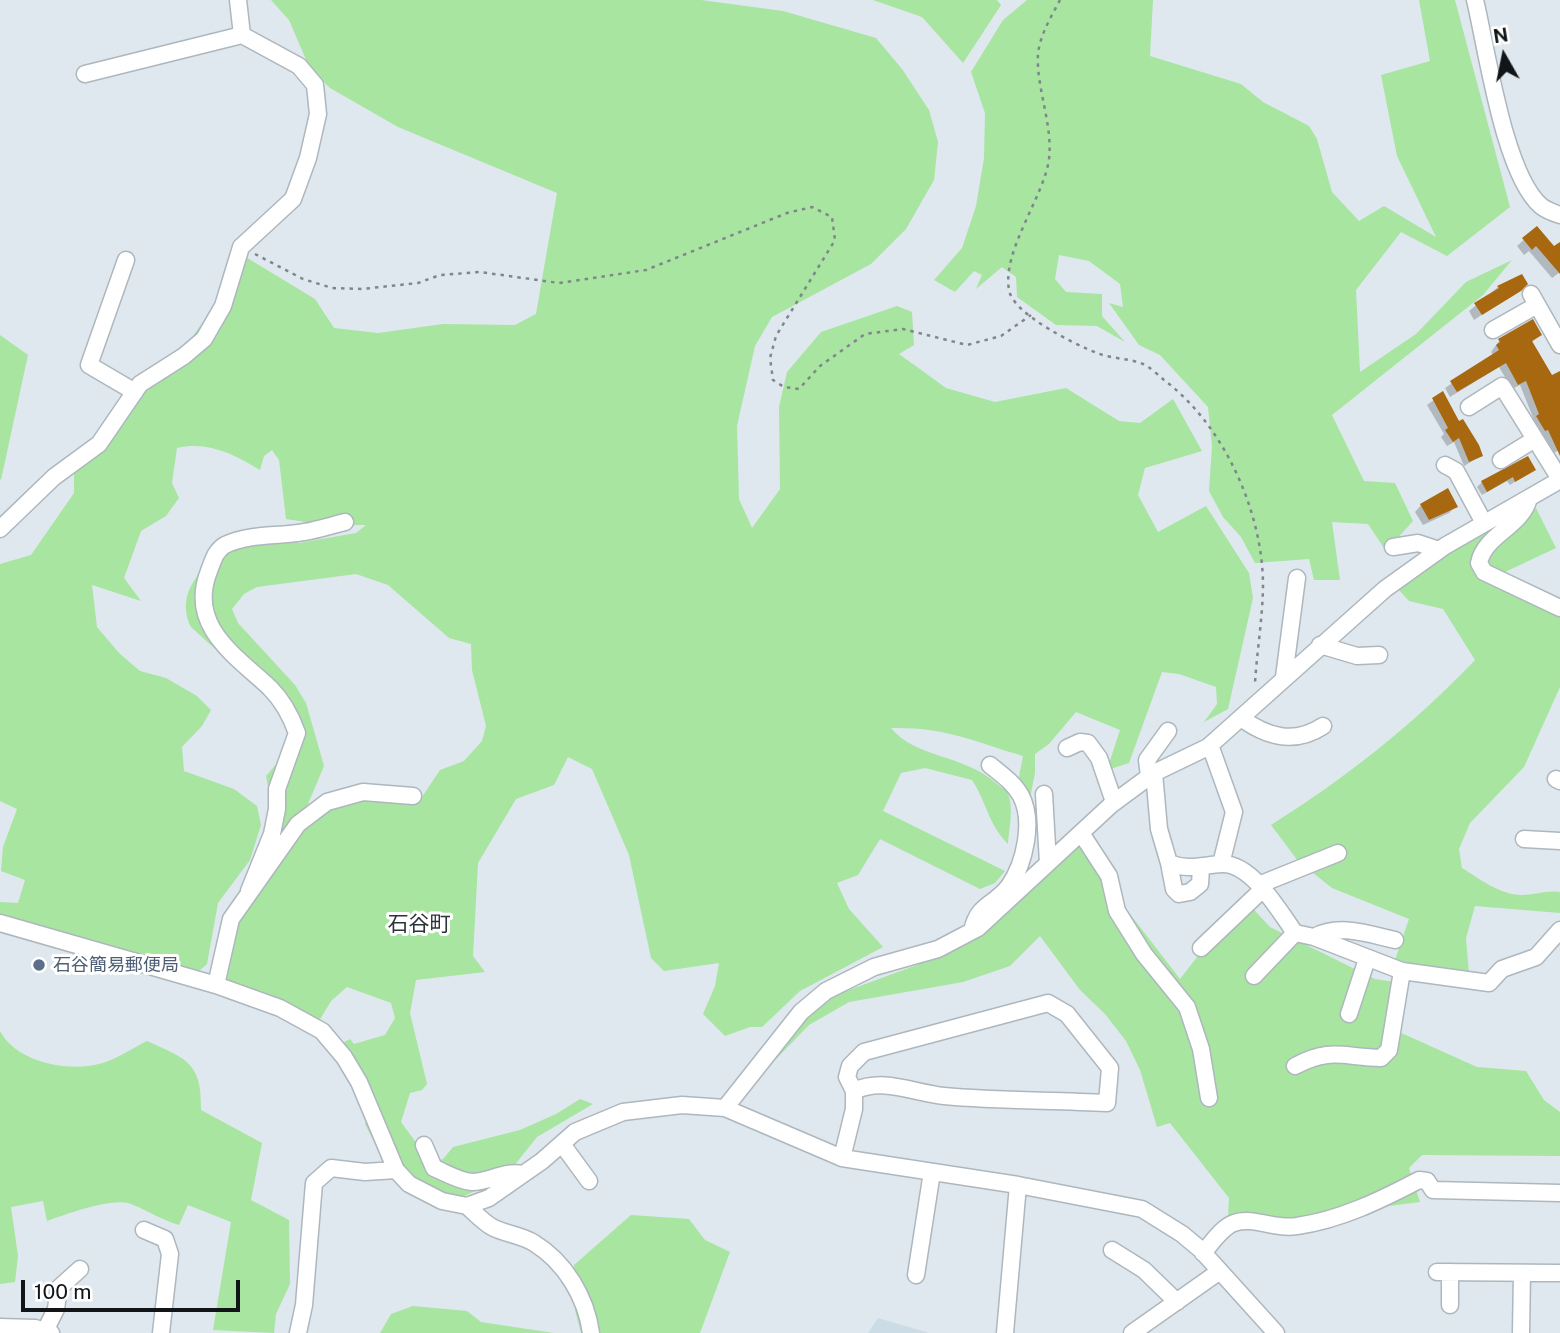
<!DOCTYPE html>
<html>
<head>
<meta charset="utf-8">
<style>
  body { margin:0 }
  #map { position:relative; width:1560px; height:1333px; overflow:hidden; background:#dfe8ee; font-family:"Public Sans",sans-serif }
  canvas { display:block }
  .north { position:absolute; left:1469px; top:21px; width:70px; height:70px; -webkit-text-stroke:5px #fff; paint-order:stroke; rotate:351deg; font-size:19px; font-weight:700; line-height:28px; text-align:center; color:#121518 }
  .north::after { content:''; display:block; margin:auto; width:24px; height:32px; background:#121518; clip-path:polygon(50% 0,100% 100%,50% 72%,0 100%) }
  .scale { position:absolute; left:21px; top:1280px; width:219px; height:32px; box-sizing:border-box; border:4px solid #121518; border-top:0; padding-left:9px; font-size:21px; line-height:24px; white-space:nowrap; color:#121518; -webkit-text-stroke:5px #fff; paint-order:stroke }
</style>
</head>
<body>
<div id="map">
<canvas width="1560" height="1333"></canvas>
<div class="north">N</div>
<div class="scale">100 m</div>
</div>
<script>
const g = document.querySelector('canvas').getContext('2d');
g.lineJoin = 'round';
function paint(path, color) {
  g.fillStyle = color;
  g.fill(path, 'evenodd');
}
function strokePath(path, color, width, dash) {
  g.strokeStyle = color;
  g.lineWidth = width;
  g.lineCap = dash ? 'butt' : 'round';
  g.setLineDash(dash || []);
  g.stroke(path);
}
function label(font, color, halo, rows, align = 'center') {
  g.font = font + ' "Public Sans","Noto Sans JP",sans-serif';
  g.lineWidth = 6;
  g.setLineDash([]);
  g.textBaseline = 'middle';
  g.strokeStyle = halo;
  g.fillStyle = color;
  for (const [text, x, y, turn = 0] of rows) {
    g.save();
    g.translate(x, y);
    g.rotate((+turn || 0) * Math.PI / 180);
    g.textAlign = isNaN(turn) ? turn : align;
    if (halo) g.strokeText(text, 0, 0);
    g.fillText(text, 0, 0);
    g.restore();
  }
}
const built = new Path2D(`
  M878,1318l51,15h-61z`);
const green = new Path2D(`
  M271,0h430l82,11 93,27 26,31 27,41 9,32 -4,38 -28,49 -35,35 -99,53 -17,29 -18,80 2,73 13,29 28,-39 -1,-82 8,-35 34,-40 76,-26 15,6 2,33 -15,9 47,34 49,14 71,-14 53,33 21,2 33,-24 29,52 -57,17 -7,27 20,37 48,-26 43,67 4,25 -25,111 -24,13 13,-18 -1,-17 -37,-13 -17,-2 -33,91 -22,7 13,-40 -44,-18 -27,32 -14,10v19l-12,61 -6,-47 6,-31c-51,-15 -77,-29 -132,-28 24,30 72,26 105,55 3,3 10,7 12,11 6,14 1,35 0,50 -20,-20 -20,-39 -36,-64l-47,-12 -24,5 -18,38 122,60 -10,12 -15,6 -100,-50 -22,36 -21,8 12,26 34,38 -83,44 -38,36h-12l-25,9 -22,-22 12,-28 4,-23 -55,8 -13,-13 -22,-103 -37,-86 -24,-12 -14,28 -38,14 -38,64 -5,93 12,16 -69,8 -6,33 17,71 -5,6 -12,3 -9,29 30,41 12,-4 10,-12 67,-17 36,-16 24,-15 13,5 -56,33 -32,40 -47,22 -69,-28 -24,-47 7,-15 -33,-64 11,-6 4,5 31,-9 10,-17 -4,-15 -44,-16 -16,14 -15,25 -95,-47v-7l18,-53 63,-95 20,-15 44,-14 54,5 20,-30 24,-9 18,-20 4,-15 -14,-56 -1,-26 -22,-6 -61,-53 -32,-11 -99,13 -13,7 -12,15 6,14 57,62 11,18 18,63 -16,38 -48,64 12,-60 -6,-32 25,-29 -9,-37 -91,-83c-18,-38 17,-64 43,-88l43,-3 22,7 57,-10 10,-8h-40l-40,-6 -7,-59 -7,-10 -8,6 -4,14c-27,-16 -51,-29 -83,-22l-5,35 7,15 -13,18 -25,15 -17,47 17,23 -49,-16 5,42 22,26 21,18 26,7 31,18 14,14 -9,16 -20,21 2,24 50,18 23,17 4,19 -11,35 -32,43 -11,61 -8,7 -199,-52v-17l18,1 7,-23 -24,-9 2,-24 14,-38 -17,-8v-237l31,-9 43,-62v-22l19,-12 67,-94 28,-22 44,-62 12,-25 71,43 19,29 44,5 65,-9 72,1 21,-11 21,-121 -159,-66 -68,-39 -20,-19 -21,-49z
  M873,0h124l4,5 -38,58 -41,-46z
  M1027,0h126l-3,56 91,28 22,18 46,24 8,13 15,53 27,29 25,-15 52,31 -39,-81 -16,-81 49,-14 -11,-61h36l55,207 -63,49 -46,-24 -45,58 4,82 56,-38 50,-52 46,-22 -29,35 -151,120 32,66 31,2 18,38 -27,30 -18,-27 -36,-2 8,58h-26l-5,-21 -54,4 -14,-26 -18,-20 -14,-26 3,-45 -4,-39 -48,-52 -21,-10 -30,-42 14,4 -3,-23 -31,-23 -30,-6 -4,24 11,13 36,2v22l23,26 -28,-16 -41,-1 -39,-28 -1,-20 -14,-10 -26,22 6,-14 -8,-4 -19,21 -21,-12 28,-32 14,-42 8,-48 1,-45 -14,-41 32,-52z
  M0,335l28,20 -27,125 -1,-1z
  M1536,508l20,40 -51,24 22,24 33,17v74l-36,80 -54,56 -11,26 3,19c18,11 38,27 60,27 14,0 24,-5 38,-3v21l-85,-7 -9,32 3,36 -76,-8 16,-47 -77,-31 -34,-27 -27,-36c75,-47 143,-101 204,-165l-32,-51 -34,-8 -12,-13 88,-62 32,-5z
  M1090,829l23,63 67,87 63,-81 27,29 105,52 19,3 -6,45 89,40 49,4 18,29 16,12v44l-138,-1 -13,13 11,34 -173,22 -19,-6 1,-20 -59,-75 -13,4 -17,-57 -14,-29 -21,-27 -25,-24 -40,-54 -30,30 -47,16 -114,20 -40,23 -60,62 56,-74 36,-20 76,-28 62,-34z
  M0,1031c17,32 70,42 103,32 15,-5 30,-15 44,-22 40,18 55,22 54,69l61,33 -11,57 38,20 1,64 -14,30 -2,19 -61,-3 18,-108 -43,-17 -9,20c-18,-5 -37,-18 -51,-22 -20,-4 -61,11 -81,18l-4,-20 -32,6 7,49 -3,26 -15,2z
  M631,1215l58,4 16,21 25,12 -30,81h-119l-6,-23 -1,-45z
  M413,1306l54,5 14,11 73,11h-174l11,-19z`);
const shadow = new Path2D(`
  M1537,228l17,20 6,-4v28l-8,6 -23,-27 -5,4 -7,-9z
  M1498,287l21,3 -45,30 -5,-9z
  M1540,335l-9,8 20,35 9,-5v76l-9,6 -9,-20 -3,1 -8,-13 3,-3 -14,-35 -8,4 -13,-22 -49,30 -5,-9 48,-33 -2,-3 8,-11z
  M1442,394l39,62 -17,10 -10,-24 -7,4 -6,-9 3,-3 -17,-29z
  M1534,469l-24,16 -3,-4 -25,14 -5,-8 5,-5z
  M1421,505l35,1 -7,7 -26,12 -8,-13z`);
const building = new Path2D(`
  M1537,226l17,20 6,-4v32l-24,-28 -4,4 -10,-12z
  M1522,274l6,10 -7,7 -39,24 -8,-12 25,-15 -2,-2z
  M1533,319l9,16 -10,6 20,34 8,-4v85l-12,-26 -3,1 -9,-15 3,-2 -13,-33 -8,4 -12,-22 -49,29 -7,-11 49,-31 -3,-5 4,-3 -2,-3z
  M1443,391l16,30 4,-2 16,26 4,11 -14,6 -10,-24 -6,4 -8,-12 3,-2 -16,-30z
  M1528,456l8,14 -21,12 -2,-5 -26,15 -6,-11z
  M1448,488l10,19 -29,13 -9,-16z`);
const path = new Path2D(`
  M1060,0c-9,17 -20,35 -22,54 -2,34 15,70 11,105 -5,38 -47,91 -40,131 4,24 65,54 88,63 14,6 32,5 46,11 7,3 15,11 21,16 59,44 98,130 99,203 0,33 -6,67 -8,100
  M255,254l48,25 29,9 30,1 56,-6 22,-8 40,-3 79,11 87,-13 141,-57 25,-6 20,10 3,23 -59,96 -6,22 3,22 11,7 15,2 21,-23 45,-32 38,-5 64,16 34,-9 30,-21`);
const minor = new Path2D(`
  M1475,0c12,50 29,174 66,206 5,4 13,7 19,9
  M85,74l157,-39
  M126,260l-37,105 46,27
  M1531,294l29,51
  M1493,330l44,-25
  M1469,407l33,-21 58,93
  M1501,460l34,-21
  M1445,465l11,6 28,52
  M1529,498c-7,29 -44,36 -50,65l5,9 76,36
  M0,529l54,-52 45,-33 41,-60 44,-28 20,-17 19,-33 18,-59 52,-48 15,-41 10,-44 -3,-29 -16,-19 -57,-31 -4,-35
  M1393,547l25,-4 21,7
  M1320,645l37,11 22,-1
  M1284,677l13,-99
  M1241,718c26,19 53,27 82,8
  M1210,745l24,67 -13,52
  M1067,748l13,-6 8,1 11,15 15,44
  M1154,773l5,56 10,34c20,8 33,2 53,1 30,-1 58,48 73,69l19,4 88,34 87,12 13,-14 34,-12 24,-27
  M1149,776l-2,-16 21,-29
  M1556,779l4,2
  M1044,794l4,69
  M1081,833l28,43 8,35 27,43 43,53 14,42 8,49
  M1524,839l36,2
  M1169,863l5,26 5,5 11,-2 10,-8 1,-16
  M1261,884l77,-31
  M249,891l23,-57 5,-25v-20l20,-56c-6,-17 -14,-32 -27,-45 -34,-32 -83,-62 -61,-117 4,-10 6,-20 16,-26 25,-12 52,-8 79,-13 14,-2 28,-7 41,-10
  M0,923l216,62 64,23 42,23 22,26 15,25 37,88 13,14 33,17 25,5 22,-8 53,-37 33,-29 48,-20 59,-7 43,3 117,50 176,27 124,24 40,25 18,15 76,84
  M972,931c6,-28 22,-25 37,-45 16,-23 25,-65 12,-90 -7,-13 -20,-22 -31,-31
  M1314,937c25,-14 54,-3 81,3
  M1201,948l63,-60
  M1254,976l41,-43
  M216,985l15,-66 67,-95 29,-22 36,-10 50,4
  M1349,1014l18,-55
  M1295,1066c35,-19 48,-9 86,-8l8,-8 13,-79
  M725,1108l76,-96 25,-21 48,-24 64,-18 40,-21 134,-124 42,-31 54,-26 177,-158 60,-43 115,-66
  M562,1144l27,37
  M424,1145l10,23c12,5 25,13 38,14 18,0 32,-12 51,-8
  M842,1158l12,-49v-18l-7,-14 3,-11 14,-14 184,-49 19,11 43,54 -3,35c-54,-3 -109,-2 -163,-7 -31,-3 -60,-19 -90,-5
  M467,1206c8,7 16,16 25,21 13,7 29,8 42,16 31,19 52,54 57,90
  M144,1230l21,9 5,15 -9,79
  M1112,1250l32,20 33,32
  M1203,1253c8,-9 19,-26 31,-30 19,-7 41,7 63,3 43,-6 84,-26 122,-46l8,1 6,9 127,3
  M1437,1272l123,1
  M916,1275l16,-103
  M1450,1305v-33
  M0,1327l35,1 16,5
  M45,1331l11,-22 3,-21 21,-19
  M298,1333l6,-28 10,-122 17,-15 34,4 31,-2
  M1005,1333l13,-148
  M1132,1333l88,-62
  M1521,1333l1,-60`);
const markers = [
  [39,965,7,"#5c6f8a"]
];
const serviceNames = [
  ["石谷簡易郵便局",53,965]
];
const quarterNames = [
  ["石谷町",419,925]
];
paint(built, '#ccdce7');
paint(green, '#a7e5a0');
paint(shadow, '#0003');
paint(building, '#a76810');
strokePath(minor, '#aeb7bd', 19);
strokePath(path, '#80868b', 2.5, [3.5, 5]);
strokePath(minor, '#fff', 16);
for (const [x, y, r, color] of markers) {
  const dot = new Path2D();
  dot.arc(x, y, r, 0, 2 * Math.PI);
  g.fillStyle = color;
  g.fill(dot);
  strokePath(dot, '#fff', 2.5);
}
label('18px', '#4e5e75', '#fff', serviceNames, 'left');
label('21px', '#2d3439', '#fff', quarterNames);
</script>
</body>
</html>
